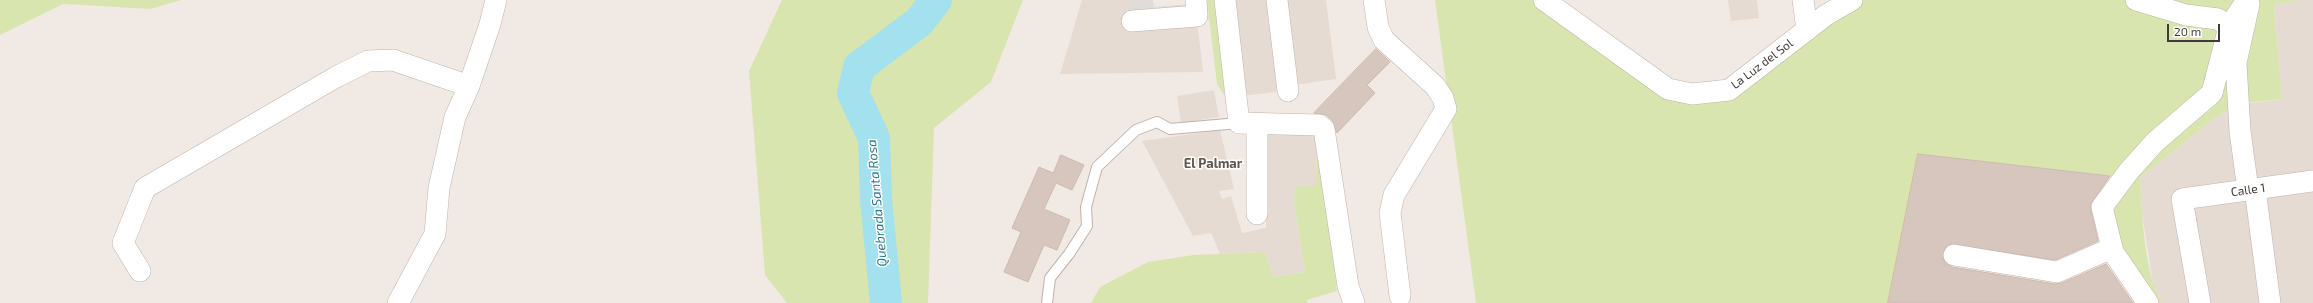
<!DOCTYPE html>
<html>
<head>
<meta charset="utf-8">
<style>
  body { margin:0 }
  #map { position:relative; width:2313px; height:303px; overflow:hidden; background:#f1eae4; font-family:"Exo 2",sans-serif }
  canvas { display:block }
  .scale { position:absolute; left:2167px; top:24px; width:53px; height:18px; box-sizing:border-box; border:2px solid #433a35; border-top:0; padding-left:5px; font-size:12px; line-height:14px; white-space:nowrap; color:#433a35; -webkit-text-stroke:3px #fff; paint-order:stroke }
</style>
</head>
<body>
<div id="map">
<canvas width="2313" height="303"></canvas>
<div class="scale">20 m</div>
</div>
<script>
const g = document.querySelector('canvas').getContext('2d');
g.lineJoin = 'round';
function paint(path, color) {
  g.fillStyle = color;
  g.fill(path, 'evenodd');
}
function strokePath(path, color, width, dash) {
  g.strokeStyle = color;
  g.lineWidth = width;
  g.lineCap = dash ? 'butt' : 'round';
  g.setLineDash(dash || []);
  g.stroke(path);
}
function label(font, color, halo, rows, align = 'center') {
  g.font = font + ' "Exo 2",sans-serif';
  g.lineWidth = 3;
  g.setLineDash([]);
  g.textBaseline = 'middle';
  g.strokeStyle = halo;
  g.fillStyle = color;
  for (const [text, x, y, turn = 0] of rows) {
    g.save();
    g.translate(x, y);
    g.rotate((+turn || 0) * Math.PI / 180);
    g.textAlign = isNaN(turn) ? turn : align;
    if (halo) g.strokeText(text, 0, 0);
    g.fillText(text, 0, 0);
    g.restore();
  }
}
const residential = new Path2D(`
  M1082,0h50l-8,25 73,-5 6,52 -143,2z
  M1231,0h37l9,92 -35,4z
  M1284,0h42l10,79 -42,6z
  M1728,0h29l2,18 -28,3z
  M2300,0h13v173l-59,9 -10,-78 38,-5 -8,-94z
  M1214,90l5,27 -38,6 -4,-27z
  M2229,109l12,77 -64,8 17,109h-32l-6,-9 -4,-17 -10,-64 -2,-35 76,-61z
  M1266,129l51,2 -1,55 -21,1 -1,14 11,71 -32,5 -8,-25 -45,2 -9,-21 -18,3 -51,-95 78,-11 14,59 -15,2 3,8 9,-3 11,37 24,-5z
  M2313,185v118h-39l-15,-110z
  M2251,193l14,110h-61l-17,-101z`);
const green = new Path2D(`
  M0,0h181l-30,9 -88,-5 -63,31z
  M782,0h241l-32,82 -57,46 -6,175h-141l-22,-28 -16,-204z
  M1207,0h8l9,75v20l-7,-11z
  M1435,0h101l24,25 104,68 69,1 127,-94h381l-31,92 -90,85 -201,-23 -31,149h-412z
  M2255,0h45l-26,5 8,94 -38,4 -1,-38z
  M2233,31l-4,78 -13,8 -76,61c2,34 4,96 22,125h-9l-37,-53 -9,-43 24,-31 87,-80z
  M1317,131l20,160 -30,9 1,3h-217l9,-16 48,-25 46,-7 71,-3 8,25 32,-5 -11,-71 1,-15h21z`);
const parking = new Path2D(`
  M1132,0h21l1,7 35,-3 -1,-4h19l2,19 -85,6z`);
const river = new Path2D(`
  M886,303l-10,-104 -2,-61 -21,-45 6,-26 60,-45 17,-22`);
const building = new Path2D(`
  M1376,49l14,13 -23,23 8,8 -38,40 -5,-13 -6,-5 -12,-2z
  M1918,154l192,22 -20,29 8,36 -43,19 -105,-16 -5,4 -2,11 3,5 6,3 103,17 7,-1 44,-19 27,39h-245z
  M1061,155l23,10 -12,25 -16,-7 -12,26 26,11 -13,30 -13,-5 -16,37 -24,-10 17,-40 -9,-4 27,-61 14,6z`);
const lane = new Path2D(`
  M1047,303l3,-25 19,-24 18,-28 -1,-19 11,-40 39,-37 21,-8 13,7 69,-6`);
const street = new Path2D(`
  M1225,0l14,123 80,2 5,4 24,157 6,17
  M1277,0l11,91
  M1374,0l4,27 6,13 51,46 8,12 3,11 -52,86 -4,18 10,83
  M1544,0l124,89 24,5 37,-4 97,-75 26,-15
  M1803,0l4,30
  M2136,0l50,15 32,4 11,8
  M1132,21l65,-5 -1,-16
  M2255,189l15,114
  M2248,190l-8,-59 -4,-68 13,-59
  M1257,214v-90
  M1954,255l103,17 55,-24
  M140,271l-17,-28 22,-55 191,-111 32,-16 25,-1 76,26
  M398,303l37,-69 4,-46 16,-71 14,-31 21,-62 6,-24
  M2148,303l-35,-51 -11,-45 27,-36 26,-29 57,-49 17,-66 18,-27
  M2200,303l-18,-104 131,-18`);
const streetNames = [
  ["La Luz del Sol",1762,64,-37],
  ["Calle 1",2248,190,-8]
];
const neighbourhoodNames = [
  ["El Palmar",1213,164]
];
const waterNames = [
  ["Quebrada Santa Rosa",877,203,-95]
];
paint(residential, '#e5dbd3');
paint(green, '#d9e5ae');
paint(parking, '#dfdcda');
strokePath(river, '#a2e1ed', 32);
paint(building, '#d6c6bd');
strokePath(building, '#cdb9ae', 1);
strokePath(lane, '#bfb3ab', 12);
strokePath(street, '#bfb3ab', 22);
strokePath(lane, '#fff', 10);
strokePath(street, '#fff', 21);
label('12px', '#433a35', '#fff', streetNames);
label('bold 13px', '#66554c', '#fff', neighbourhoodNames);
label('italic 13px', '#2c7b8b', '#fff', waterNames);
</script>
</body>
</html>
